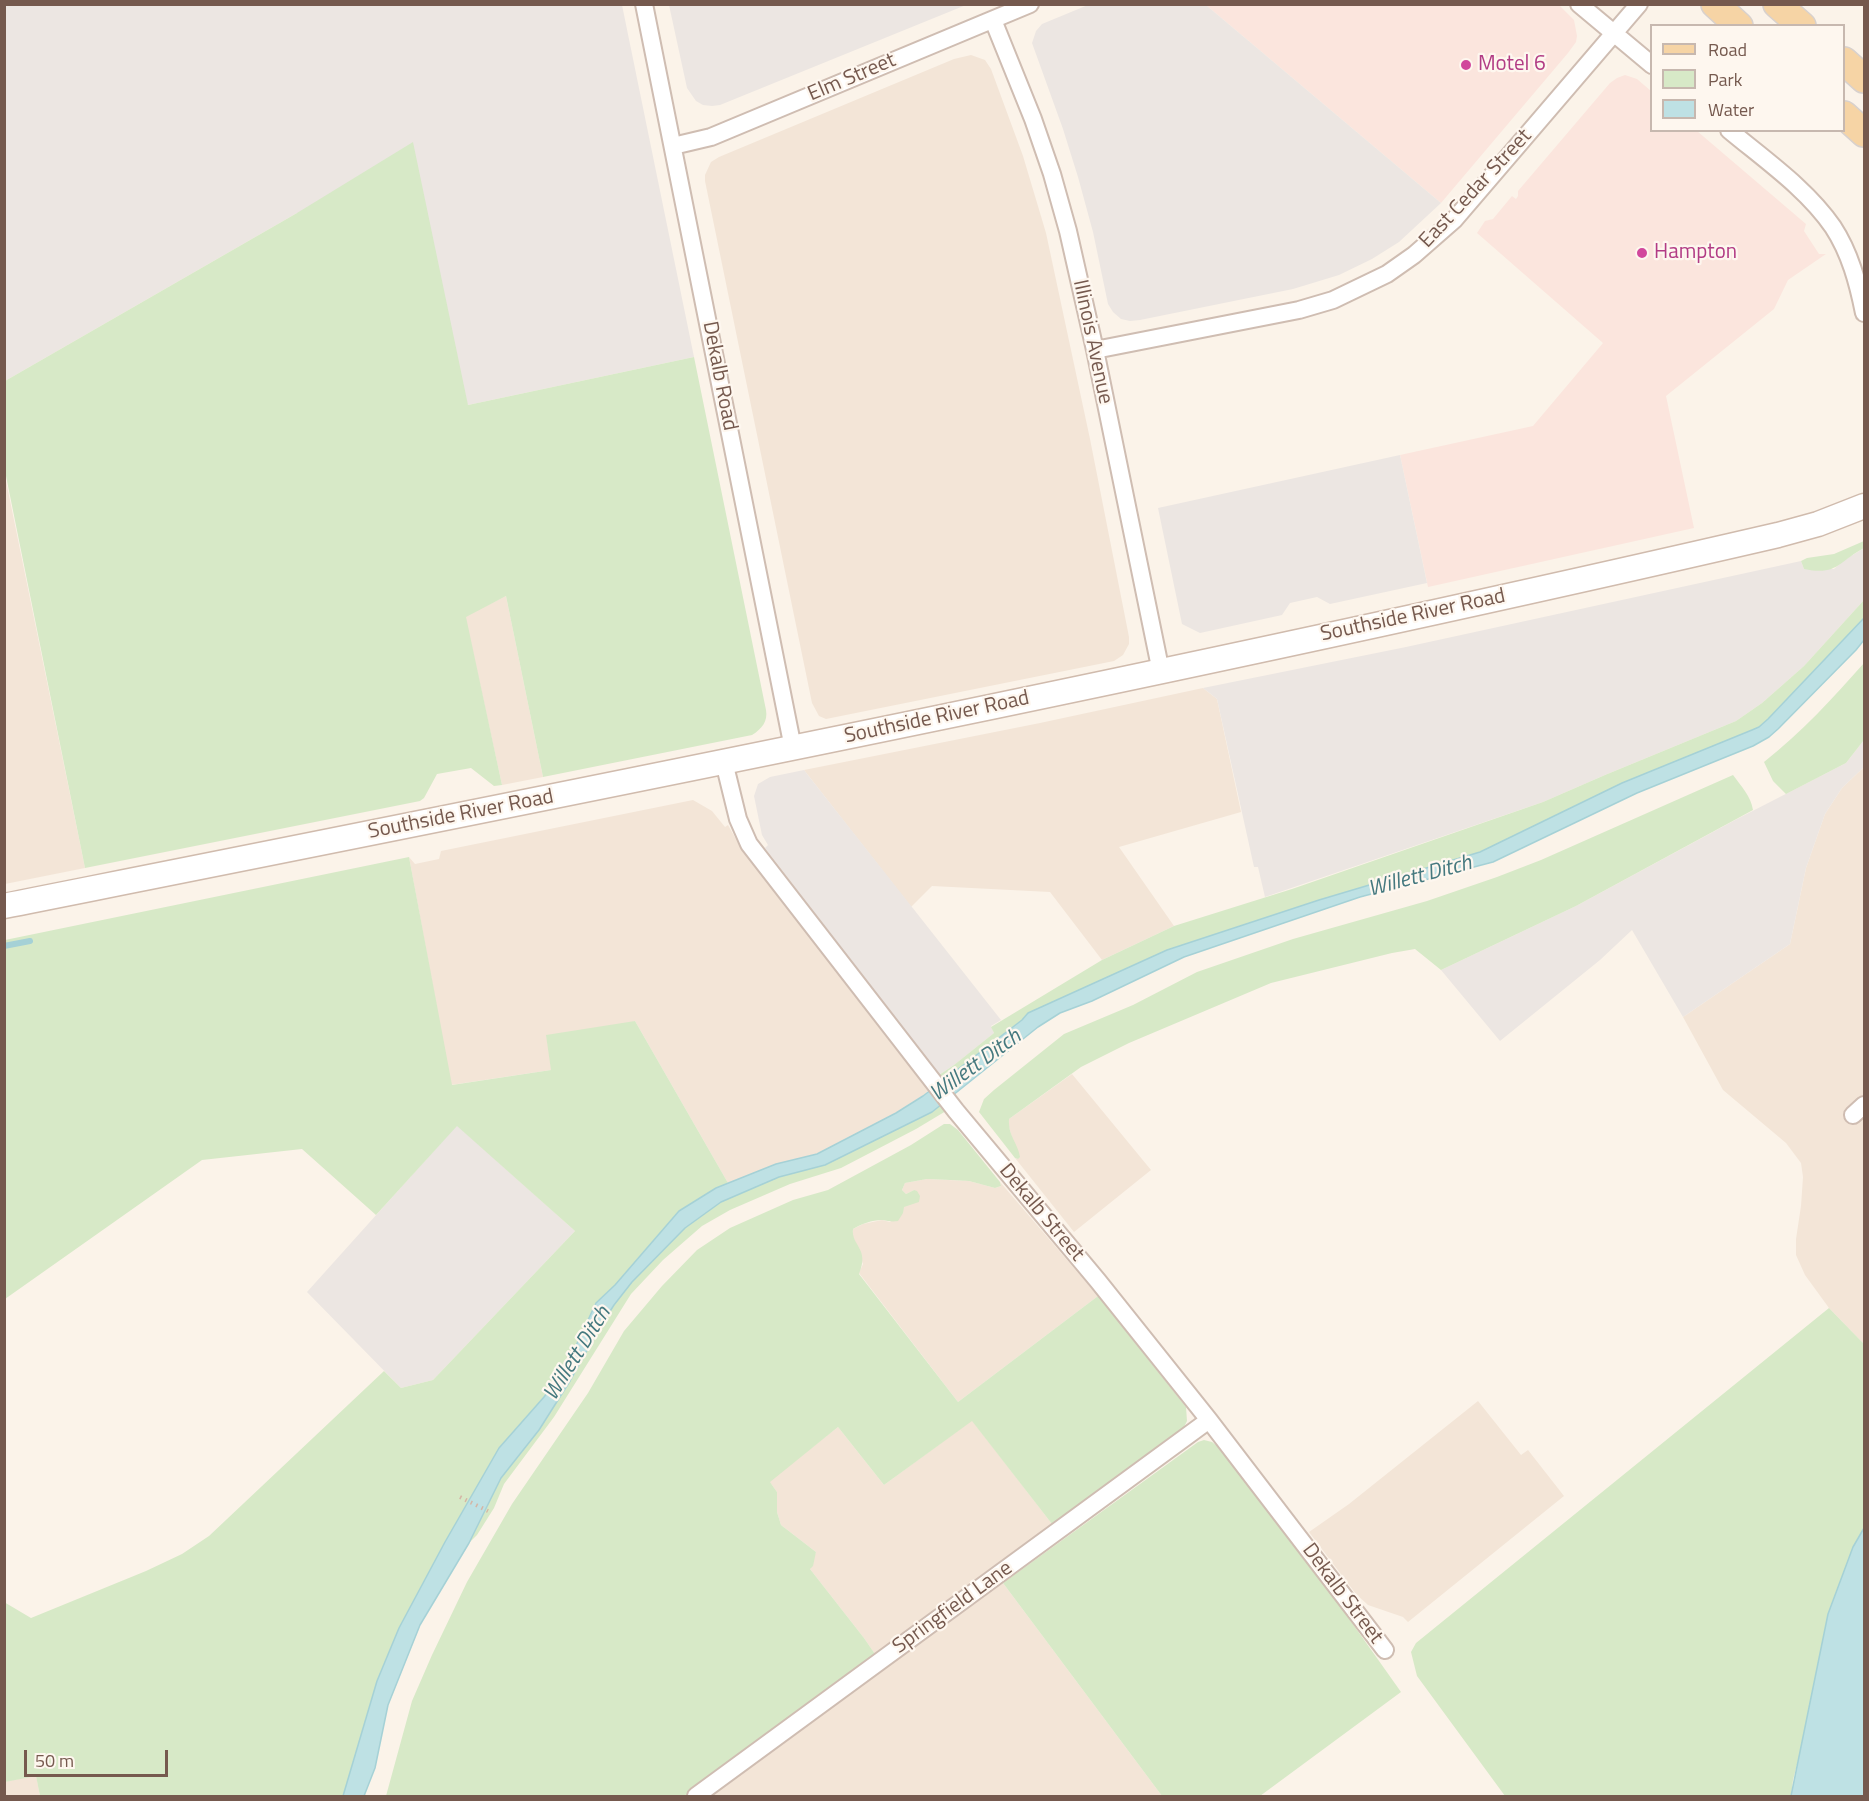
<!DOCTYPE html>
<html>
<head>
<meta charset="utf-8">
<style>
  body { margin:0 }
  #map { position:relative; width:1869px; height:1801px; overflow:hidden; background:#fbf3e9; font-family:"Titillium Web",sans-serif }
  canvas { display:block }
  .frame { position:absolute; inset:0; border:6px solid #75594e; pointer-events:none }
  .legend { position:absolute; left:1650px; top:24px; width:195px; height:108px; box-sizing:border-box; background:#fef7ef; border:2px solid #c7b8af; margin:0; padding:8px 10px; list-style:none; font-size:18px; color:#75594e }
  .legend li { display:flex; align-items:center; gap:12px; height:30px }
  .legend b { width:30px; border:2px solid #c7b8af }
  .scale { position:absolute; left:24px; top:1750px; width:144px; height:27px; box-sizing:border-box; border:3px solid #75594e; border-top:0; padding-left:8px; font-size:18px; line-height:21px; white-space:nowrap; color:#75594e; -webkit-text-stroke:4px #fef7ef; paint-order:stroke }
</style>
</head>
<body>
<div id="map">
<canvas width="1869" height="1801"></canvas>
<div class="frame"></div>
<ul class="legend">
<li><b style="height:8px;background:#f6d4a5"></b>Road</li>
<li><b style="height:16px;background:#d7e9c7"></b>Park</li>
<li><b style="height:16px;background:#bee1e4"></b>Water</li>
</ul>
<div class="scale">50 m</div>
</div>
<script>
const g = document.querySelector('canvas').getContext('2d');
g.lineJoin = 'round';
function paint(path, color) {
  g.fillStyle = color;
  g.fill(path, 'evenodd');
}
function strokePath(path, color, width, dash) {
  g.strokeStyle = color;
  g.lineWidth = width;
  g.lineCap = dash ? 'butt' : 'round';
  g.setLineDash(dash || []);
  g.stroke(path);
}
function label(font, color, halo, rows, align = 'center') {
  g.font = font + ' "Titillium Web",sans-serif';
  g.lineWidth = 4.5;
  g.setLineDash([]);
  g.textBaseline = 'middle';
  g.strokeStyle = halo;
  g.fillStyle = color;
  for (const [text, x, y, turn = 0] of rows) {
    g.save();
    g.translate(x, y);
    g.rotate((+turn || 0) * Math.PI / 180);
    g.textAlign = isNaN(turn) ? turn : align;
    if (halo) g.strokeText(text, 0, 0);
    g.fillText(text, 0, 0);
    g.restore();
  }
}
const residential = new Path2D(`
  M971,55l14,5 6,9 32,87 23,77 44,206 39,198v7l-6,11 -9,6 -288,58 -7,-3 -7,-13 -107,-522v-6l6,-13 8,-5 235,-98z
  M4,471l81,397 -80,16h-1z
  M506,596l37,181 -41,8 -37,-169z
  M1203,688l14,11 24,113 -122,35 55,79 -72,34 -52,-68 -118,-6 -21,21 -107,-137 236,-47z
  M1864,767v577l-35,-36 -24,-33 -9,-20v-16l5,-33 2,-29 -2,-14 -15,-20 -63,-53 -40,-73 107,-73 16,-76 19,-54 17,-26z
  M693,800l19,11 13,16 3,-2 13,23 156,203 33,38 -7,7 -27,17 -79,41 -41,10 -48,19 -93,-162 -84,49 -100,15 -42,-228 6,7 24,-5 2,-8z
  M1072,1074l79,96 -77,62 -59,-74 3,1 -9,-32v-8z
  M927,1179l42,2 26,7 6,-2 -1,-4 98,114 -140,106 -99,-129 4,-9 -11,-30 1,-5 10,-5 19,-4 8,2 14,-15 10,-17 -8,4 -4,-4 3,-7z
  M1478,1401l43,54 7,-5 36,46 -156,126 -5,-5 -35,-12 -12,-11 -47,-62 40,-28z
  M972,1420l80,104 -177,130 -11,-16 -54,-69 6,-17 -35,-27 -4,-13v-20l-8,-11 69,-54 46,58z
  M1003,1583l159,213h-454l154,-116 51,-32z
  M36,1775l4,21h-35l-1,-14z`);
const commercial = new Path2D(`
  M1206,5h353l15,15 3,16 -1,6 -8,11 -127,150z
  M1625,75l12,4 14,12 1,39 45,1 109,93 -2,7 15,23h7l-38,26 -14,29 -108,87 28,132 -266,59 -28,-132 133,-29 70,-83 -126,-110 8,-12 8,-2 19,-23 4,3 2,-3v-5l92,-108 7,-5z`);
const industrial = new Path2D(`
  M5,5h617l72,352 -226,48 -171,-192 -292,168z
  M669,5v-1l297,1 -246,100 -8,1 -9,-1 -7,-4 -9,-13z
  M1088,5h118l235,198 -42,39 -27,17 -33,16 -46,14 -153,31 -10,1 -9,-2 -8,-7 -5,-8 -15,-72 -15,-55 -15,-48 -31,-86 4,-12 6,-7z
  M1400,455l27,128 -97,21 -13,-7 -27,6 -8,12 -82,18 -18,-9 -24,-116z
  M1864,548v52l-60,66 -42,37 -26,18 -131,54 -62,27 -278,95 -7,-30h-4l-37,-168 -14,-11 203,-41 395,-86 3,8h30l9,-8z
  M1864,740v27l-22,21 -17,26 -19,54 -16,76 -107,73 -51,-87 -32,30 -100,81 -59,-71 135,-64 161,-87 109,-56z
  M804,770l197,250 -10,6 3,7 -40,32 -15,10 -174,-227 3,-3 -6,-10 -8,-39 4,-12 12,-7z
  M457,1125l118,106 -142,149 -32,8 -94,-96z`);
const green = new Path2D(`
  M413,142l55,263 226,-48 72,353c2,11 -4,19 -14,25l-209,42 -37,-181 -40,21 36,168 -8,1 -23,-18 -34,6 -13,24 -4,3 -335,67 -80,-397v-90l292,-168z
  M1864,541v7c-26,14 -27,28 -60,21l-3,-8 6,-3 27,-4z
  M1864,600v18l-96,101 -9,8 -7,3 -130,53 -142,69 -161,48 -152,50 -139,63 -6,7 -79,60 -4,-5 15,-10 40,-32 -3,-6 111,-67 72,-34 118,-37 251,-87 62,-27 131,-54 26,-18 42,-37z
  M1864,663v77l-18,23 -60,31 -13,-13 -9,-19c38,-30 69,-64 100,-99z
  M1733,775c8,11 18,21 20,35l-177,96 -135,64 -26,-21 -23,4 -121,30 -142,60 -48,24 -72,52c-1,17 9,24 11,38l-2,2 -3,-1 -36,-46 5,-13 10,-9 70,-56 69,-29 64,-33 96,-33 134,-38 70,-24 44,-17z
  M409,857l43,228 99,-15 -5,-35 89,-14 93,162 -12,5 -37,23 -64,74 -19,18 -31,66 -21,28 -45,51 -54,94 -46,86 -22,53 -34,115h-303l-4,-20 -31,6 -1,-180 27,16 115,-47 36,-17 27,-18 175,-165 17,17 32,-8 142,-149 -118,-105 -81,89 -74,-66 -100,11 -197,139v-359z
  M942,1104l4,7 -30,18 -75,39 -51,16 -60,26 -28,16 -39,34 -32,34 -77,123 -50,67 -10,24 -17,27 -8,8 32,-65 38,-48 31,-49 30,-54 14,-22 18,-23 53,-54 35,-26 59,-25 46,-12 107,-53z
  M944,1124h6l8,6 42,52 1,4 -6,2 -26,-7 -19,-1 -23,-1 -22,4 -3,7 4,4 8,-4 3,1 3,5 -1,6 -15,5 -1,6 -5,8c-7,1 -9,0 -16,-1 -10,0 -21,4 -29,9 -2,17 17,19 6,45l99,128 140,-106 88,111 1,14 -3,6 -132,97 -80,-103 -88,64 -46,-58 -68,55 7,10v20l4,13 35,27 -3,14 -3,3 54,69 11,16 -191,142h-298l26,-95 20,-46 35,-73 45,-78 76,-111 36,-62 38,-45 35,-36 33,-22 63,-28 35,-10 83,-45z
  M1829,1308l35,36v184l-11,19 -60,233 -2,16h-286l-88,-120 -6,-24 5,-9z
  M1204,1440l8,2 5,4 111,143 73,103 -141,104h-98l-159,-213 195,-141z`);
const water = new Path2D(`
  M1864,618v22l-8,10 -78,79 -9,8 -16,9 -116,47 -144,69 -133,35 -176,60 -92,44 -32,12 -22,14 -106,85 -107,53 -46,12 -58,25 -36,26 -53,54 -18,23 -14,22 -30,54 -31,49 -38,48 -32,65 -49,82 -32,80 -13,63 -11,28h-21l34,-115 22,-53 46,-86 54,-94 45,-51 21,-28 31,-66 19,-18 64,-74 37,-23 60,-24 41,-10 79,-41 27,-17 99,-76 6,-7 139,-63 152,-50 161,-48 142,-69 130,-53 7,-3 9,-8z
  M1864,1528v268h-73l37,-182 25,-67z`);
const stream = new Path2D(`
  M4,946l26,-5`);
const path = new Path2D(`
  M460,1497l28,14`);
const street = new Path2D(`
  M644,4l149,744
  M1579,4l73,61
  M993,20l40,99 19,55 16,57 27,119 66,322
  M1729,130c36,30 78,59 104,97 17,26 25,56 31,86
  M673,146l38,-9 319,-133
  M1095,350l204,-40 34,-10 54,-26 27,-19 40,-35 185,-216
  M724,762l14,57 11,25 207,267 142,170 111,139 176,230
  M1853,1115l11,-10
  M696,1796l513,-376`);
const secondary = new Path2D(`
  M4,906c593,-118 1186,-235 1774,-371l40,-11 46,-18`);
const primary = new Path2D(`
  M1715,4l24,22
  M1777,4l25,22
  M1844,61l20,18
  M1844,115l20,18`);
const markers = [
  [1466,65,6,"#d1479c"],
  [1642,253,6,"#d1479c"]
];
const hotelNames = [
  ["Motel 6",1478,65],
  ["Hampton",1654,253]
];
const streetNames = [
  ["Elm Street",852,78,-23],
  ["East Cedar Street",1476,189,-47],
  ["Illinois Avenue",1092,342,78],
  ["Dekalb Road",719,376,79],
  ["Southside River Road",1413,616,-12],
  ["Southside River Road",937,718,-12],
  ["Southside River Road",461,815,-11],
  ["Dekalb Street",1041,1213,50],
  ["Dekalb Street",1342,1594,53],
  ["Springfield Lane",953,1608,-36]
];
const waterNames = [
  ["Willett Ditch",1420,877,-15],
  ["Willett Ditch",976,1066,-36],
  ["Willett Ditch",578,1354,-58]
];
paint(residential, '#f3e5d7');
paint(commercial, '#fbe5dd');
paint(industrial, '#ece6e2');
paint(green, '#d7e9c7');
paint(water, '#bee1e4');
strokePath(water, '#a5d1d6', 1.5);
strokePath(stream, '#a5d1d6', 6);
strokePath(street, '#cfbdb2', 20);
strokePath(secondary, '#d0bbad', 27);
strokePath(primary, '#d8d1cd', 30);
strokePath(path, '#d5b5a5', 4, [1.5, 4.5]);
strokePath(street, '#fff', 16);
strokePath(secondary, '#fff', 24);
strokePath(primary, '#f6d4a5', 27);
for (const [x, y, r, color] of markers) {
  const dot = new Path2D();
  dot.arc(x, y, r, 0, 2 * Math.PI);
  g.fillStyle = color;
  g.fill(dot);
  strokePath(dot, '#fef7ef', 2);
}
label('21px', '#b23c85', '#fef7ef', hotelNames, 'left');
label('21px', '#75594e', '#fef7ef', streetNames);
label('italic 22px', '#45797f', '#fef7ef', waterNames);
</script>
</body>
</html>
